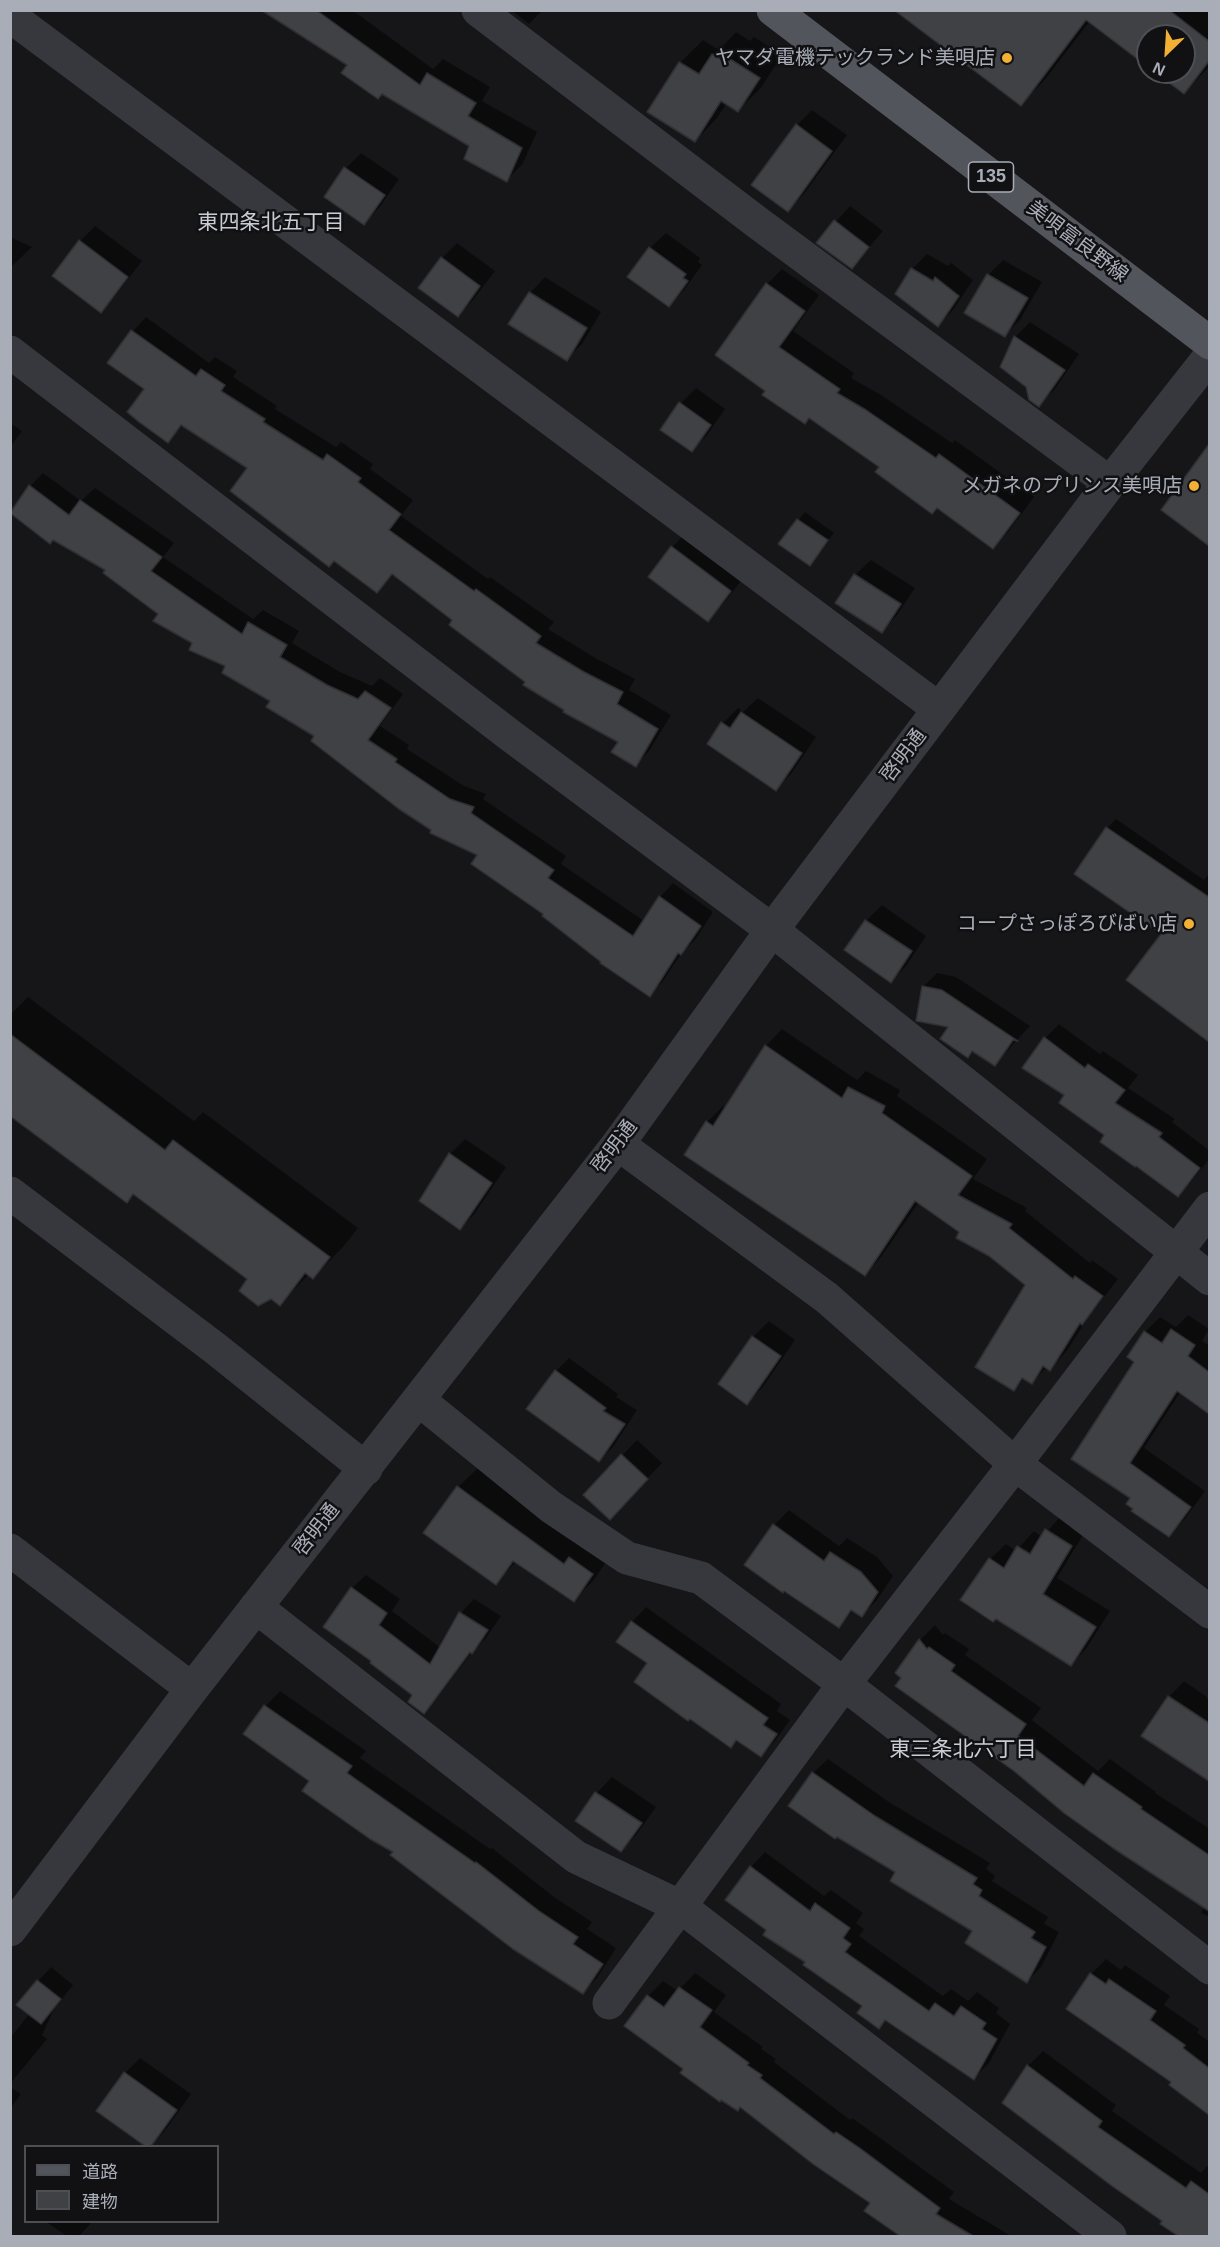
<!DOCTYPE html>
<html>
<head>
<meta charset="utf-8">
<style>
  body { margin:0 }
  #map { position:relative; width:1220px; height:2247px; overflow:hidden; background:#161618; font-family:Arial,"Noto Sans JP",sans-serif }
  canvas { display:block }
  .frame { position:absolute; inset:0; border:12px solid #a8adb8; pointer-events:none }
  .legend { position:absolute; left:24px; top:2145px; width:195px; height:78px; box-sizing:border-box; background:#111113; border:2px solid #4d4f55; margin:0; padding:8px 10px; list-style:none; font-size:18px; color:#a8adb8 }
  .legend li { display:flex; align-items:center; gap:12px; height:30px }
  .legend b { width:30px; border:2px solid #4d4f55 }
  .north { position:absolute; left:1136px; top:24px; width:60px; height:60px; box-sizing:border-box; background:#111113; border:2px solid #4d4f55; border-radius:50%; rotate:205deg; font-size:16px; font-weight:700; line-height:24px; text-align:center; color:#a8adb8 }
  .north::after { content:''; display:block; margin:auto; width:21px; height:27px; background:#f2b134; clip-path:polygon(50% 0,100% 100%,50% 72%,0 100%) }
</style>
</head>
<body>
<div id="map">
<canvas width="1220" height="2247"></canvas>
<div class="frame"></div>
<ul class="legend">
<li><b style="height:8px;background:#53555c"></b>道路</li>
<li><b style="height:16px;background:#404145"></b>建物</li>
</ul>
<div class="north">N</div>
</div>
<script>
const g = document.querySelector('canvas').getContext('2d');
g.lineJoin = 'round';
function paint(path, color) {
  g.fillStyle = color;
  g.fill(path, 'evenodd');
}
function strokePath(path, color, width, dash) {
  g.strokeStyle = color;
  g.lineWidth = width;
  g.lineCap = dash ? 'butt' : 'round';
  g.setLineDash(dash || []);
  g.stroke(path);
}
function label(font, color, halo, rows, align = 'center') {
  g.font = font + ' Arial,"Noto Sans JP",sans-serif';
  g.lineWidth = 5;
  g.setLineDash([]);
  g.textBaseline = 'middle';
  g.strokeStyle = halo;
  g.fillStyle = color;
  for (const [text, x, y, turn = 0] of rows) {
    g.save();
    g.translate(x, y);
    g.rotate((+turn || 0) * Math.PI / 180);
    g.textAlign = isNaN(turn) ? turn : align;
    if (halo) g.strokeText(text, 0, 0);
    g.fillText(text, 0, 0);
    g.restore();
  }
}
const shadow = new Path2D(`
  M271,10h81l81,59 10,-10 47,28 -8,14 55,31 -15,33 -16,15 -35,-34z
  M511,10h32l-14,14z
  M897,10h313v56l-26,26 -27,-20h27v-36h-36v29l-58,-44 -47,61 -23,22z
  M736,32l14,9 4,-4 28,18 -21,33 -23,22 -11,-7 -10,15 -22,23 -46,-29 31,-49 23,-23 16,10z
  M812,110l35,25 -44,60 -15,15 9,-85z
  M361,153l38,26 -20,29 -15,15 -38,-26 20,-29z
  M850,206l33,25 -31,36 -34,-25z
  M95,226l47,35 -26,34 -15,16 -21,-70z
  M666,233l34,25 -2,4 4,3 -18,25 -15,15 -40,-28 21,-29z
  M10,237l22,10 -22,21z
  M457,243l38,28 -22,29 -15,15 -16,-57z
  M927,254l21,12 3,-3 22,17 -20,30 -15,15 -26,-56z
  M1003,260l39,22 -22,38 -15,15 -17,-60z
  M782,269l37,26 -26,36 61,42 -3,5 30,17 71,48 3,-3 79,57 -26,35 -15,15 -183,-130 -43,-26v-107z
  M545,277l56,35 -19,32 -16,15 -56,-35 20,-31z
  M146,317l63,46 6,-6 22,14 -4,6 44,29 -2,3 61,38 5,-5 32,22 -3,5 43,31 -12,16 87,63 2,-2 64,45 -6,7 49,30 38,20 -6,11 42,25 -22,36 -13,14 -16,-24 -54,-32 -39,-27 -73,-62 -60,-46 -17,17 -128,-123 -66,-43 -15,16 -22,-52 -37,-26 24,-32z
  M1030,322l49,32 -25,36 -15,15 -24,-68z
  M696,388l29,21 -18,26 -15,15 -11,-47z
  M10,423l12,8 -12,16z
  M1210,449v87l-5,5 -4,-83z
  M43,473l38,28 14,-13 79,55 -11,14 90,62 10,-9 36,21 -7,12 48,29 32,14 8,-8 23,16 -23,32 29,19 -2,4 57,37 22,8 -3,5 83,57 -5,8 83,57 16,-24 13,-14 40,29 -18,28 -14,14 -18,27 -13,14 -105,-82 -66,-59 -46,-25 -273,-215 -53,-45 -77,-83z
  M805,512l29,21 -25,31 -28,-21z
  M687,532l58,44 -22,28 -15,16 -58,-44 22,-29z
  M871,560l44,28 -18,27 -15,16 -27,-56z
  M758,698l58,39 -25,37 -16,15 -52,-66 15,-15 5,4z
  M1116,819l88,61 6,-8v167l-82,-59 35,-46 -87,-60 31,-46z
  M882,905l44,31 -20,30 -15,15 -45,-31 20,-29z
  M937,973l19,4 74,49 -35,38 -22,-14 -5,6 -17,-30 -28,-39z
  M28,997l166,124 9,-9 155,116 -16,20 -29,29 -4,-3 -29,30 -146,-111 -7,8 -117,-87v-99z
  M1059,1024l41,30 3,-3 35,24 -10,13 47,31 -3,3 38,29v7l-18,23 -14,14 -72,-61 -40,-39 -42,-28 21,-29z
  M782,1029l75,51 9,-9 34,19 -3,6 90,63 -14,20 54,29 -2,3 65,52 2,-3 26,19 -29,37 -23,36 -16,17 -3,-2 -15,15 -7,-4 -11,11 13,-105 -66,-52 -42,-30 -38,55 -16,17 -158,-152 16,-16 4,2 39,-62z
  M465,1139l41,28 -31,46 -15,16 -10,-75z
  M1188,1315l21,14 -7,12 8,5v66l-29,-21 -37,57 61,43 -21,29 -15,15 -37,-37 -59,-39 63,-98 9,-29 15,-15 16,10z
  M769,1321l26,19 -33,48 -15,15 -27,-19 33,-47z
  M569,1358l49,36 -2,3 21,13 -24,37 -14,13 -43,-89z
  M637,1440l25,23 -37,39 -40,-8z
  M479,1467l133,86 -18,27 -20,20 -58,-38 -21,21 -70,-51 33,-45z
  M789,1510l50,36 8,-8 30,19 16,19 -16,24 -15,15 -8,-5 -15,16 -65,-101z
  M1062,1515l24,15 -29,48 53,33 -24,38 -15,15 -81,-105 16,-15 10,7 18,-20 8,6z
  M366,1575l34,24 -8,12 49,37 20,-35 13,-14 27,17 -15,22 -14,14 -35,46 -13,14 -72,-124z
  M646,1607l135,97 -4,7 13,9 -15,21 -14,15 -24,-16 -6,6 -82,-83 -31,-21 14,-20z
  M935,1625l8,10 2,-2 24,16 -4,6 76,53 -9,12 66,51 12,-12 46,33 -1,1 55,36v35l-10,13 -297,-200 17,-37z
  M1184,1681l23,16 -1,1 4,3v80l-66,-45 25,-39z
  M280,1691l86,60 -6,7 130,91 2,-1 62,49 38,25 -5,7 29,19 -19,30 -14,14 -188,-141 -84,-70 -66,-47 21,-28z
  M828,1759l61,43 101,61 -4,6 9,7 -3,5 56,36 -4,7 15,8 -18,35 -14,14 -53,-50 -77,-59 -107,-67 23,-32z
  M612,1777l44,30 -20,28 -15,15 -43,-30 19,-27z
  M765,1852l59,44 7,-6 32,23 -7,10 8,6 -5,7 84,60 8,-7 17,12 9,-9 22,16 -3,5 14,11 -21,39 -15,15 -88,-59 -7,8 -15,-22 -96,-75 -17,-63z
  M1210,1898v19l-9,-4z
  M1106,1959l15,11 4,-5 45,31 -6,9 35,24 -2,4 13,9v71l-39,-28 2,-4 -82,-107z
  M51,1967l22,18 -19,24 -12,26 5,4 -37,45v-46l20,-25 8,-32z
  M695,1973l31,22 -12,17 49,35 -2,2 15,10 -2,3 76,58 2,-2 24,17 78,57 -5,7 62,37h-109l-36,-26 6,-7 -132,-97 -55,-37 -37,-73 15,-15 15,10z
  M1043,2051l73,54 -4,6 89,62 6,-7 3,2v68h-30l-18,-12 3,-3 -137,-155z
  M140,2058l51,36 -27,38 -15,14 -51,-35 27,-38z
  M10,2087l11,7 -11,15z
  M46,2222h46l-13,14h-12z`);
const building = new Path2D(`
  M261,10h55l104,75 7,-12 49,30 -8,13 54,32 -15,34 -43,-23 5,-13 -87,-52 -4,5 -37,-26 6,-8z
  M894,10h275l40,31v20l-25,33 -29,-22h29v-36h-36v31l-62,-47 -65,86z
  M712,54l15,9 3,-4 30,19 -22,34 -17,-11 -26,41 -48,-30 32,-50 20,12z
  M796,124l36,27 -44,61 -37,-27z
  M344,167l41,28 -21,30 -40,-28z
  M834,220l35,27 -17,22 -36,-26z
  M79,240l49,37 -27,36 -49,-37z
  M649,247l37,27 -3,4 5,3 -19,26 -42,-30z
  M441,257l39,29 -22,31 -40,-29z
  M911,268l22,13 2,-4 24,19 -21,31 -43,-33z
  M987,274l41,24 -23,39 -41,-24z
  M766,283l39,28 -26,36 61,42 -3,4 29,17 70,48 3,-4 81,59 -27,36 -56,-41 -5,6 -57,-42 4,-5 -70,-49 -4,6 -43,-29 3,-4 -50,-36z
  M529,292l58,36 -20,33 -59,-37z
  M131,330l65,46 5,-7 24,16 -4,6 44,28 -2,3 60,38 4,-6 34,24 -3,4 43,32 -12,16 85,61 2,-2 65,47 -5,7 48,29 39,20 -6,12 41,25 -22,38 -25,-15 7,-10 -55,-30 1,-2 -41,-25 2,-3 -76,-57 3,-5 -60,-46 -15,19 -43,-32 -5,6 -99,-76 17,-23 -66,-43 -13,18 -29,-21 -12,-10 17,-23 -37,-26z
  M1014,336l51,34 -26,37 -10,-7 -3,-13 -26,-20z
  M679,402l32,23 -19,27 -32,-22z
  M1209,444v102l-48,-36z
  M29,485l40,30 11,-15 82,57 -11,14 91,63 6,-12 39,23 -7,12 47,28 31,14 7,-8 26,17 -23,32 29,19 -2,3 55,37 24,8 -3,6 83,57 -6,8 85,58 26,-40 42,30 -20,29 -3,-2 -28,44 -50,-34 1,-1 -59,-46 1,-2 -72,-50 6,-9 -47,-22 1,-3 -32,-21 -88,-68 3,-5 -48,-29 4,-6 -48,-28 3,-7 -36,-16 3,-7 -39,-22 5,-7 -55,-41 2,-3 -52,-30 -3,4 -40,-31z
  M797,519l31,21 -18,26 -32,-22z
  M671,546l60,45 -23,31 -60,-45z
  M854,574l47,30 -19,29 -47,-30z
  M741,712l61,41 -26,38 -69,-47 14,-22 9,6z
  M1106,827l103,70v145l-83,-62 35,-46 -87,-60z
  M865,920l47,31 -21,32 -47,-33z
  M922,986l20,4 76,51 -5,-1 -18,26 -23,-15 -4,7 -28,-19 8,-12 -32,-6z
  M10,1034l155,116 8,-10 157,117 -17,22 -8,-6 -25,33 -9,-7 -13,7 -19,-15 8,-12 -114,-85 -6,9 -117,-87z
  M1044,1037l41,31 3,-4 37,26 -10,13 47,30 -3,4 41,31 -22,29 -42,-31 -1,1 -35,-25 4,-7 -45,-32 5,-8 -42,-27z
  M765,1045l77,53 6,-11 37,19 -3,7 90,63 -14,19 54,29 -3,4 64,51 2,-3 28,20 -21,29 -2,-2 -30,48 -7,-5 -11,18 -10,-6 -8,13 -39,-24 50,-82 -36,-29 -33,-18 3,-6 -44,-31 -50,75 -181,-121 22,-34 7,5z
  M449,1153l43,30 -32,47 -41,-29z
  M1171,1329l24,16 -7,11 21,16v42l-32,-23 -47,72 61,44 -22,30 -38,-26 2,-2 -7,-5 4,-6 -59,-39 63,-97 -7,-5 17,-26 18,12z
  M752,1336l29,20 -34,49 -29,-21z
  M555,1370l51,38 -3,3 22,13 -26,38 -73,-53z
  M621,1454l27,25 -38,41 -27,-25z
  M457,1486l107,78 5,-7 24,17 -19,28 -61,-41 -17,24 -73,-52z
  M773,1524l51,37 6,-9 31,20 17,20 -16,25 -11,-7 -12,18 -55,-37 -1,2 -39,-28z
  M1045,1529l27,17 -29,48 53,33 -25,39 -75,-47 -3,3 -33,-22 29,-42 15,10 13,-22 13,8z
  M351,1587l36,26 -8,12 51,39 29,-52 29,18 -16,24 -2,-2 -46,62 -16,-12 4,-7 -42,-32 1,-2 -48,-34z
  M631,1621l137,97 -5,7 14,9 -16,23 -25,-17 -5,8 -41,-29 -2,2 -54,-39 13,-19 -31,-21z
  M919,1639l8,10 2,-2 26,18 -4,6 75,53 -8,12 66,50 9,-13 49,34 -1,2 68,46v56l-96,-63 -49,-35 -50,-42 -119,-85 6,-8 -6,-5z
  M1168,1696l41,27v58l-68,-45z
  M264,1705l88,61 -5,7 128,90 1,-1 63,49 39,26 -5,7 30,20 -20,30 -70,-45 -123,-94 3,-3 -23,-13 -68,-48 7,-10 -66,-47z
  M812,1772l63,44 102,62 -4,6 9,6 -3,6 56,36 -4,6 15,9 -19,36 -62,-40 7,-12 -82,-50 5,-9 -58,-35 -2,2 -47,-33z
  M595,1792l47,31 -21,29 -46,-31z
  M750,1866l60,45 5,-8 35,25 -7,10 8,6 -6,8 84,59 6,-8 19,13 7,-10 25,17 -4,6 15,10 -23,41 -89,-60 -6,9 -22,-16 5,-7 -59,-41 2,-3 -42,-27 3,-5 -41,-30z
  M1090,1973l16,11 3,-5 47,32 -6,9 35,25 -2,3 26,20v47l-40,-30 2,-3 -105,-73z
  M37,1980l24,19 -20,25 -25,-19z
  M679,1987l33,23 -12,17 49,36 -2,2 15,10 -2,3 74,56 2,-2 25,17 79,59 -4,6 37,22h-73l-36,-25 6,-8 -57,-39 -73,-57 -2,4 -17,-11 -1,2 -40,-29 3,-4 -59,-43 23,-31 17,12z
  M1027,2065l75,56 -4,6 88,61 5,-7 18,13v42h-31l-18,-12 2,-3 -50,-35 -110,-83z
  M124,2072l53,38 -26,36h-6l-49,-35z`);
const minor = new Path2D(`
  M478,10l280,213 352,260
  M10,16l929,693
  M10,352l501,384 261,194 438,349
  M618,1144l209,154 188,166 195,148
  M10,1193l206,156 150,120
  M419,1400l132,107 76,51 74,20 143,106 366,284
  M10,1550l182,139
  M256,1607l320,250 105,50 429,329
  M609,2003l235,-319 171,-220 195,-256`);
const tertiary = new Path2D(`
  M10,1930l182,-241 426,-545 154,-214 338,-447 100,-127`);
const primary = new Path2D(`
  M773,10l437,333`);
const markers = [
  [1007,58,6,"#f2b134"],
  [1194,486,6,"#f2b134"],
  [1189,924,6,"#f2b134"]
];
const shields = [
  [991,177,45]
];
const shieldNames = [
  ["135",991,177]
];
const poiNames = [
  ["ヤマダ電機テックランド美唄店",995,58],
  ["メガネのプリンス美唄店",1182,486],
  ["コープさっぽろびばい店",1177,924]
];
const streetNames = [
  ["美唄富良野線",1077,242,37],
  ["啓明通",904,756,-53],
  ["啓明通",615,1147,-53],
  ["啓明通",317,1530,-52]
];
const neighbourhoodNames = [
  ["東四条北五丁目",271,223],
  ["東三条北六丁目",963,1750]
];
paint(shadow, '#0007');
paint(building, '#404145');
strokePath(building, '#303034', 1.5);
strokePath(minor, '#37383d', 33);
strokePath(tertiary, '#37383d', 33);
strokePath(primary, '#53555c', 33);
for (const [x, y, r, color] of markers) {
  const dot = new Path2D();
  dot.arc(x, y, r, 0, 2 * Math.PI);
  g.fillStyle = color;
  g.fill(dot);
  strokePath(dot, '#111113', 2);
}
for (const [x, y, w] of shields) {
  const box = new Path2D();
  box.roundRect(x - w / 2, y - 15, w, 30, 4.5);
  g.fillStyle = '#111113';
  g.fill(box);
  strokePath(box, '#a8adb8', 1.5);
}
label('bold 18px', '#a8adb8', null, shieldNames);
label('20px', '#a8adb8', '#111113', poiNames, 'right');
label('20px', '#a8adb8', '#111113', streetNames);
label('21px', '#c9ccd4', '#111113', neighbourhoodNames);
</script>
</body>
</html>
